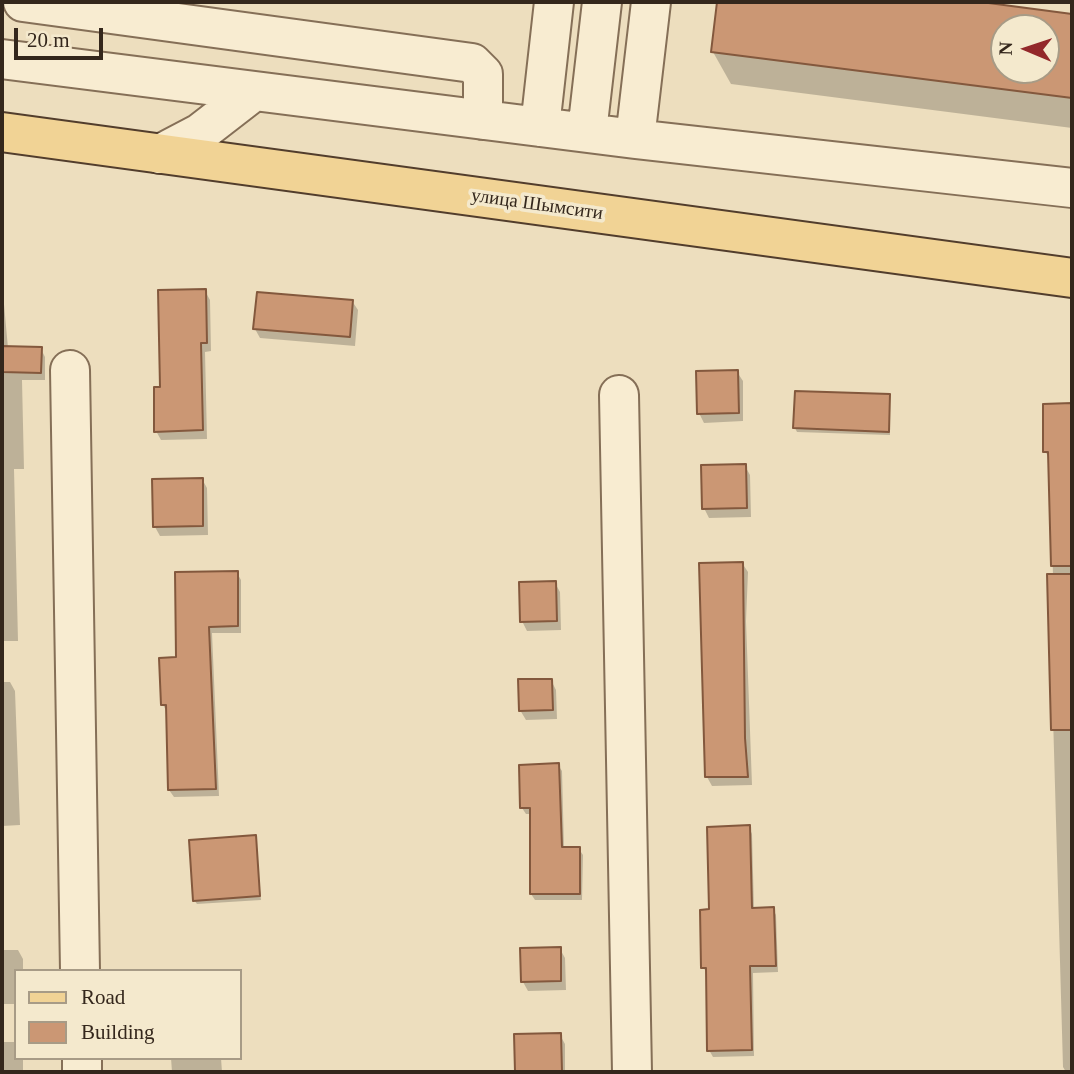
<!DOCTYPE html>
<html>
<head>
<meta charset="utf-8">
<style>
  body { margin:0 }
  #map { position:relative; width:1074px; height:1074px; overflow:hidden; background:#eddebe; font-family:"Times New Roman",serif }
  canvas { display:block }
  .frame { position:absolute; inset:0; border:4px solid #34271c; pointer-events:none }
  .legend { position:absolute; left:14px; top:969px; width:228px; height:91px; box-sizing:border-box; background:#f4e9cd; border:2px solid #a79b86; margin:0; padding:9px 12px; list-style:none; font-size:21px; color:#34271c }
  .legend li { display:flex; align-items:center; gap:14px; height:35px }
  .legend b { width:35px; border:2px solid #a79b86 }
  .north { position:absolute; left:990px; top:14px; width:70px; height:70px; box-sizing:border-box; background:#f4e9cd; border:2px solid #a79b86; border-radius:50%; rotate:272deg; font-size:19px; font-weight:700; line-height:28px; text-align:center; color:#34271c }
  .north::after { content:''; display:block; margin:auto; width:24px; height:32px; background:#93282a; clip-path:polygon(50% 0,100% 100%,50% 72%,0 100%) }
  .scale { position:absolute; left:14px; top:28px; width:89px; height:32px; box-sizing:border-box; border:4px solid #34271c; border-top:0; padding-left:9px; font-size:21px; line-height:24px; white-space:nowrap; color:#34271c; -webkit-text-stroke:5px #f4e9cd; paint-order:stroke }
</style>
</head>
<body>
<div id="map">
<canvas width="1074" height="1074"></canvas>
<div class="frame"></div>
<ul class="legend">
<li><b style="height:9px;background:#f1d395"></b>Road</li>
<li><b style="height:19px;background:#cb9774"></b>Building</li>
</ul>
<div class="north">N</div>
<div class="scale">20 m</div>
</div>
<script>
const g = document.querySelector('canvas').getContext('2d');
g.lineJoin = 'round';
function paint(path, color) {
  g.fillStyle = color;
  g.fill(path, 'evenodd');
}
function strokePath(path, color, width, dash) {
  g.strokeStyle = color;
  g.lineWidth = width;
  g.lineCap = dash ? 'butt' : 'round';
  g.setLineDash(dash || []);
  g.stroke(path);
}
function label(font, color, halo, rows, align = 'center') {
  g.font = font + ' "Times New Roman",serif';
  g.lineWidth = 7;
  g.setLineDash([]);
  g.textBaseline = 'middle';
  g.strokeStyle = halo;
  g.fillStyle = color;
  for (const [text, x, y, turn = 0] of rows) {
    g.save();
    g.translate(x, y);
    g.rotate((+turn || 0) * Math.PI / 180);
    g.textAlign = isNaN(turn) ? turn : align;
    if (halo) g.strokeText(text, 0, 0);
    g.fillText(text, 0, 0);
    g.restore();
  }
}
const shadow = new Path2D(`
  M719,2h239l114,15v111l-341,-44 -18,-32zM1004,28h42v42h-42z
  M2,282l6,66 33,1 4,8v23h-23l2,89h-10l4,172h-16z
  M205,291l5,9 1,51 -6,1 2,87 -46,1 -5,-9 6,-42z
  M352,301l6,9 -3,36 -95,-8 -5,-9z
  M737,372l6,9v40l-39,2 -5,-10z
  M889,396l1,39 -93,-3 -2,-4z
  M1072,405v667h-6l-3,-5 -14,-491h4l-3,-116 -5,-9v-45z
  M745,466l5,9 1,42 -42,1 -5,-10z
  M202,479l5,9 1,47 -48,1 -5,-9z
  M742,563l6,9 -2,49 6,164 -40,1 -5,-9z
  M237,573l4,7v53h-29l7,163 -45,1 -5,-7 -2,-78 -4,-7z
  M555,583l5,9 1,38 -34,1 -5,-10z
  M551,680l5,10 1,29 -31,1 -6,-10z
  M2,682h8l5,9 5,134 -18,1z
  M558,765l4,6 2,78h15l4,6 -1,45h-47l-4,-6 1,-80h-6l-4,-6z
  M749,827l3,7 2,76 19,-1 3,6 2,57 -25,1 1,83 -41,1 -4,-7 -1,-75 -5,-8 8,-56z
  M255,837l6,63 -64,4 -3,-4z
  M560,949l5,9 1,32 -38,1 -5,-9z
  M2,950h16l5,9v12h-7v33h-14z
  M560,1035l5,9v28h-48l-1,-36z
  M2,1042h14v16h7v14h-21z
  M171,1058h50l1,14h-50z`);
const building = new Path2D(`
  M717,2h264l91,12v84l-361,-46zM1004,28h42v42h-42z
  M206,289l1,54h-6l2,87 -49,2v-45h6l-2,-97z
  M257,292l96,8 -3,37 -97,-8z
  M2,346l40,1 -1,26 -39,-1z
  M738,370l1,43 -42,1 -1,-43z
  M795,391l95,3 -1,38 -96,-4z
  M1072,403v163h-21l-3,-114h-5v-48z
  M746,464l1,44 -45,1 -1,-44z
  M203,478v48l-50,1 -1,-48z
  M743,562l2,176 3,39h-43l-6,-214z
  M238,571v55l-29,1 7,162 -48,1 -2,-85h-5l-2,-47 17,-1 -1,-85z
  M1047,574h25v156h-21z
  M556,581l1,40 -37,1 -1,-40z
  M518,679h34l1,31 -34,1z
  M559,763l3,84h18v47h-50v-86h-10l-1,-43z
  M750,825l2,83 22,-1 2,59h-26l2,84 -45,1 -1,-83h-5l-1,-58 9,-1 -2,-82z
  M256,835l4,61 -67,5 -4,-61z
  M561,947v34l-40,1 -1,-34z
  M561,1033l1,39h-47l-1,-38z`);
const minor = new Path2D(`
  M23,2l449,61 11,11v46
  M2,59l633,80 437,49
  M540,127l14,-125
  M587,132l15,-130
  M635,139l16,-137
  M160,154l40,-21 53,-41
  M70,370l10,601
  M619,395l13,677
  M82,1058v14`);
const major = new Path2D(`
  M2,132l1070,146`);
const streetNames = [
  ["улица Шымсити",537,205,8]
];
paint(shadow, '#0003');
paint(building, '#cb9774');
strokePath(building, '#83583d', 2);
strokePath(minor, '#856f57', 42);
strokePath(major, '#523d2c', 42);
strokePath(minor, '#f8ecd1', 38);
strokePath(major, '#f1d395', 38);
label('19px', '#34271c', '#f4e9cd', streetNames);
</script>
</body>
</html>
